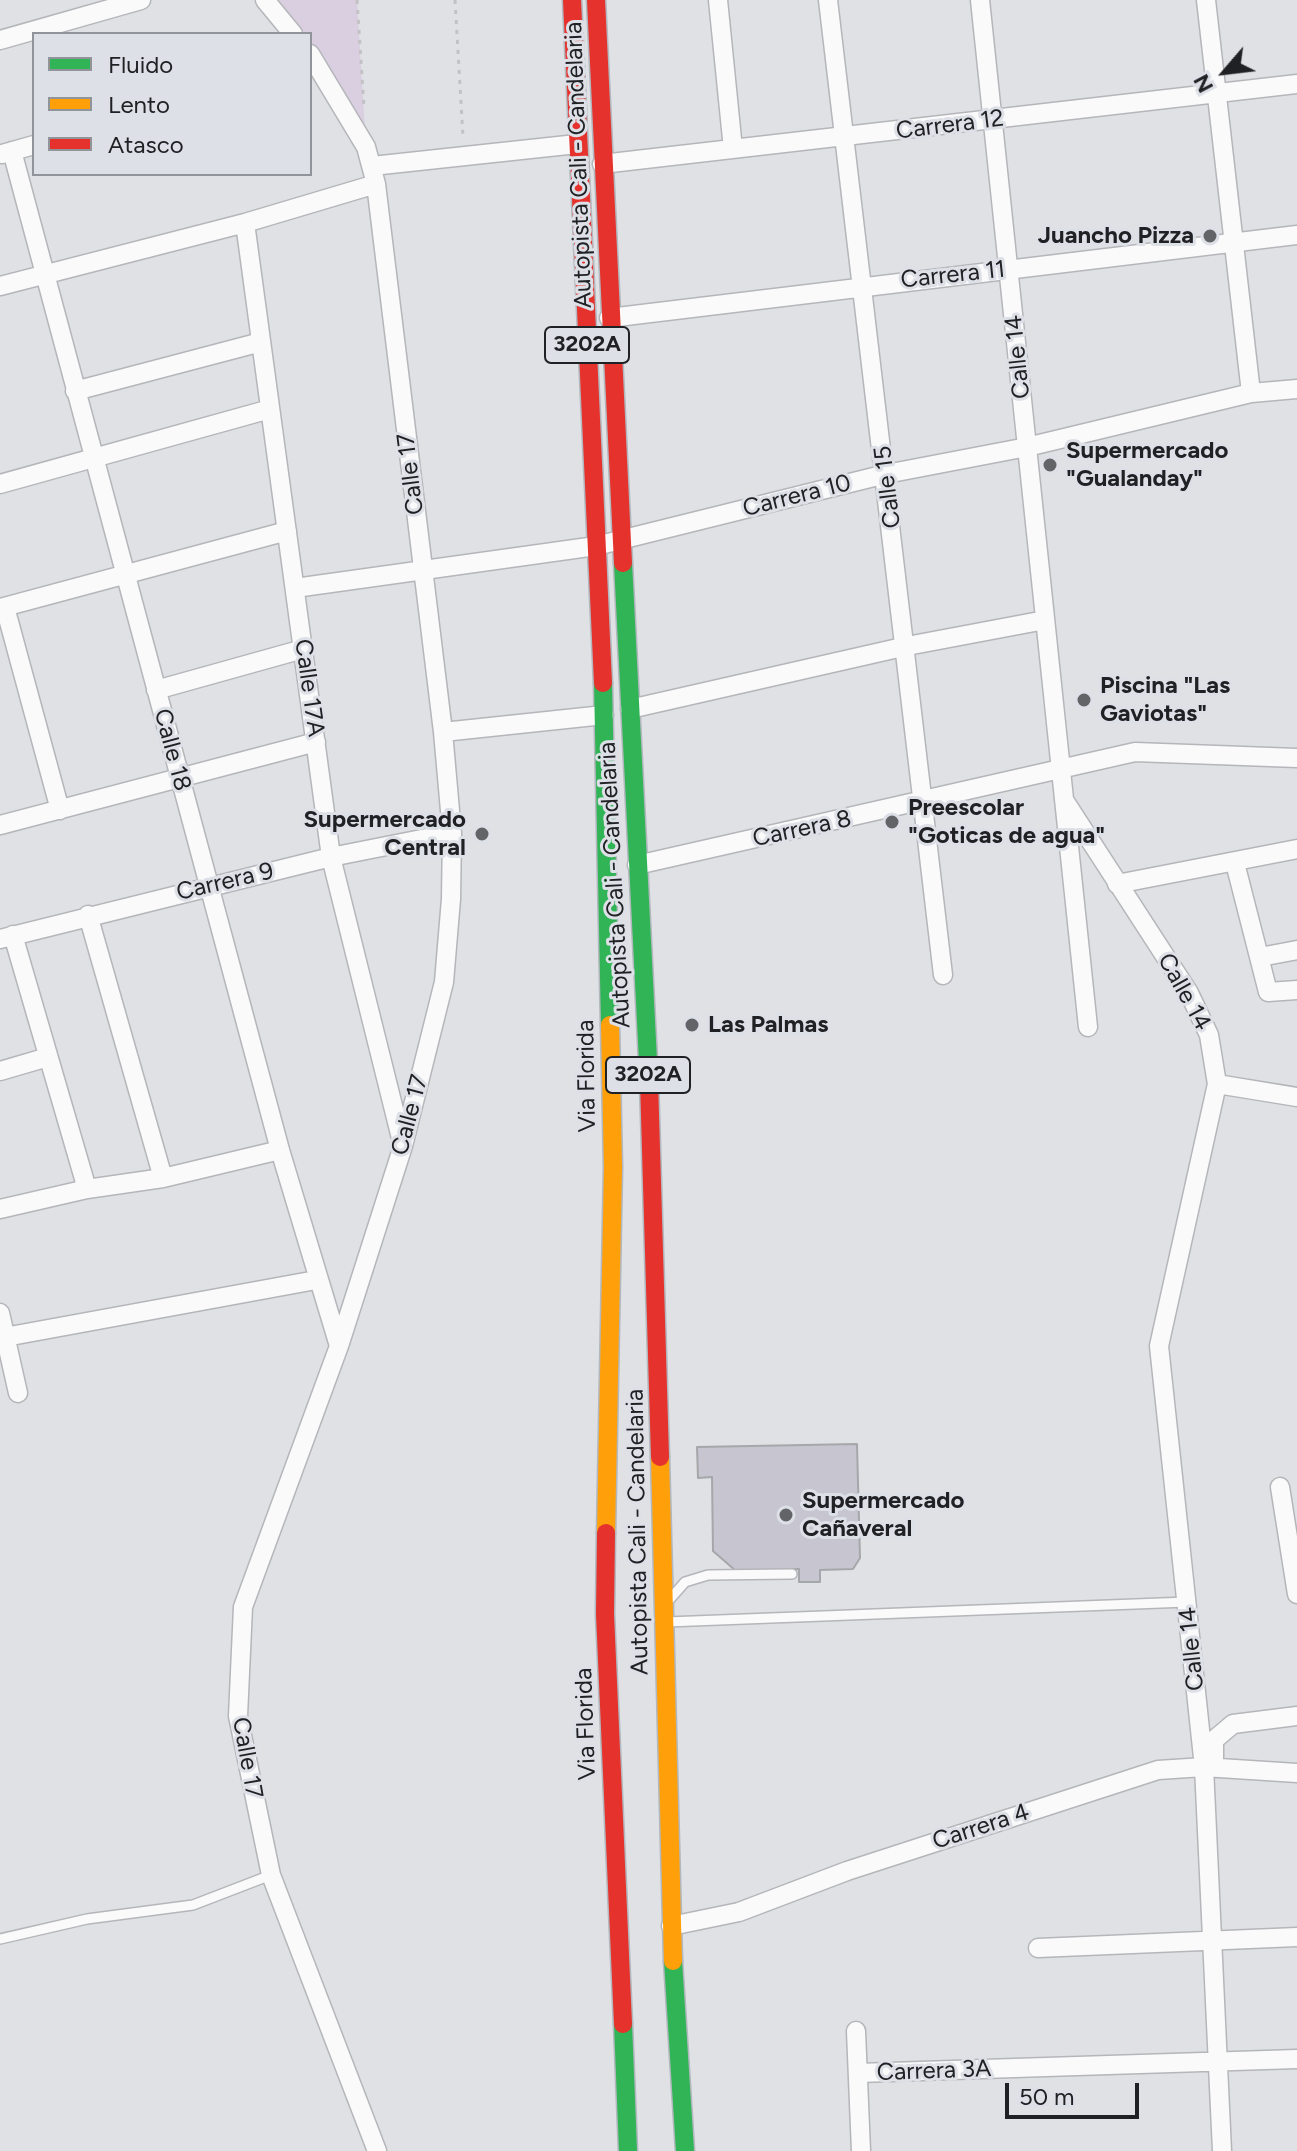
<!DOCTYPE html>
<html>
<head>
<meta charset="utf-8">
<style>
  body { margin:0 }
  #map { position:relative; width:1297px; height:2151px; overflow:hidden; background:#dfe1e5; font-family:Figtree,sans-serif }
  canvas { display:block }
  .legend { position:absolute; left:32px; top:32px; width:280px; height:144px; box-sizing:border-box; background:#dde0e7; border:2px solid #919499; margin:0; padding:10px 14px; list-style:none; font-size:24px; color:#202124 }
  .legend li { display:flex; align-items:center; gap:16px; height:40px }
  .legend b { width:40px; border:2px solid #919499 }
  .north { position:absolute; left:1185px; top:32px; width:80px; height:80px; -webkit-text-stroke:6px #dde0e7; paint-order:stroke; rotate:242deg; font-size:22px; font-weight:700; line-height:32px; text-align:center; color:#202124 }
  .north::after { content:''; display:block; margin:auto; width:28px; height:36px; background:#202124; clip-path:polygon(50% 0,100% 100%,50% 72%,0 100%) }
  .scale { position:absolute; left:1005px; top:2083px; width:134px; height:36px; box-sizing:border-box; border:4px solid #202124; border-top:0; padding-left:10px; font-size:24px; line-height:28px; white-space:nowrap; color:#202124; -webkit-text-stroke:6px #dde0e7; paint-order:stroke }
</style>
</head>
<body>
<div id="map">
<canvas width="1297" height="2151"></canvas>
<ul class="legend">
<li><b style="height:10px;background:#30b455"></b>Fluido</li>
<li><b style="height:10px;background:#ff9f0a"></b>Lento</li>
<li><b style="height:10px;background:#e5322d"></b>Atasco</li>
</ul>
<div class="north">N</div>
<div class="scale">50 m</div>
</div>
<script>
const g = document.querySelector('canvas').getContext('2d');
g.lineJoin = 'round';
function paint(path, color) {
  g.fillStyle = color;
  g.fill(path, 'evenodd');
}
function strokePath(path, color, width, dash) {
  g.strokeStyle = color;
  g.lineWidth = width;
  g.lineCap = dash ? 'butt' : 'round';
  g.setLineDash(dash || []);
  g.stroke(path);
}
function label(font, color, halo, rows, align = 'center') {
  g.font = font + ' Figtree,sans-serif';
  g.lineWidth = 6;
  g.setLineDash([]);
  g.textBaseline = 'middle';
  g.strokeStyle = halo;
  g.fillStyle = color;
  for (const [text, x, y, turn = 0] of rows) {
    g.save();
    g.translate(x, y);
    g.rotate((+turn || 0) * Math.PI / 180);
    g.textAlign = isNaN(turn) ? turn : align;
    if (halo) g.strokeText(text, 0, 0);
    g.fillText(text, 0, 0);
    g.restore();
  }
}
const green = new Path2D(`
  M265,0h92l9,147 -56,-93v-20h-17z`);
const building = new Path2D(`
  M857,1444l3,114 -7,11 -33,1v12h-21v-13l-63,2 -23,-20 -1,-74 -14,1 -1,-31z`);
const path = new Path2D(`
  M357,0l7,107
  M455,0l8,137`);
const lane = new Path2D(`
  M670,1599l15,-17 23,-7 84,-1
  M667,1622l520,-20
  M0,1939l87,-20 106,-14 78,-30`);
const street = new Path2D(`
  M265,0l28,34
  M718,0l15,149
  M828,0l115,975
  M980,0l108,1027
  M1206,0l45,393
  M0,40l141,-40
  M310,54l56,93 10,37 67,548 9,101 -1,66 -7,83 -41,164 -64,200 -96,261 -5,109 33,159 106,276
  M12,151l268,999 59,196
  M2,154l32,-9
  M602,164l695,-80
  M372,166l205,-22
  M245,223l86,634 71,285
  M0,286l245,-63 131,-39
  M609,318l688,-83
  M75,391l186,-49
  M0,484l270,-75
  M295,588l301,-42 290,-72 141,-27 224,-54 46,-4
  M5,607l55,203
  M0,608l287,-77
  M156,690l147,-41
  M630,709l277,-63 138,-26
  M443,732l161,-17
  M1064,800l125,193 20,42 8,49 -58,262 45,421 18,384
  M0,825l316,-83
  M1235,863l33,129 29,-2
  M637,865l498,-113 162,6
  M1117,884l180,-35
  M88,915l75,263
  M13,935l74,254
  M0,939l331,-82 121,-24
  M1260,957l37,-7
  M0,1071l48,-14
  M1217,1084l80,13
  M0,1209l87,-20 76,-11 117,-28
  M0,1313l18,80
  M0,1338l316,-58
  M1280,1487l17,107
  M1214,1765v-25l19,-16 64,-8
  M671,1926l68,-14 108,-41 311,-101 46,-3 93,6
  M1038,1948l259,-11
  M856,2031l5,120
  M858,2073l439,-14`);
const fast = new Path2D(`
  M623,563l26,518
  M603,683l7,342
  M673,1961l12,190
  M623,2024l5,127`);
const slow = new Path2D(`
  M660,1457l13,504
  M606,1533l7,-366 -3,-142`);
const jam = new Path2D(`
  M572,0l31,683
  M596,0l27,563
  M649,1081l11,376
  M606,1533l-1,81 18,410`);
const markers = [
  [1210,236,8,"#636468"],
  [1050,465,8,"#636468"],
  [1084,700,8,"#636468"],
  [892,822,8,"#636468"],
  [482,834,8,"#636468"],
  [692,1025,8,"#636468"],
  [786,1515,8,"#636468"]
];
const shields = [
  [587,345,84],
  [648,1075,84]
];
const shieldNames = [
  ["3202A",587,345],
  ["3202A",648,1075]
];
const streetNames = [
  ["Carrera 12",950,125,-7],
  ["Autopista Cali - Candelaria",579,165,-92],
  ["Carrera 11",953,275,-6],
  ["Calle 14",1018,357,-96],
  ["Calle 17",411,474,-97],
  ["Calle 15",888,487,-97],
  ["Carrera 10",797,496,-14],
  ["Calle 17A",309,688,82],
  ["Calle 18",172,750,75],
  ["Carrera 8",802,829,-12],
  ["Carrera 9",225,882,-13],
  ["Autopista Cali - Candelaria",615,885,-93],
  ["Calle 14",1184,992,61],
  ["Via Florida",587,1076,-91],
  ["Calle 17",410,1115,-75],
  ["Autopista Cali - Candelaria",638,1532,-91],
  ["Calle 14",1192,1649,-96],
  ["Via Florida",586,1724,-92],
  ["Calle 17",247,1758,80],
  ["Carrera 4",981,1827,-18],
  ["Carrera 3A",934,2071,-2]
];
const poiNames = [
  ["Juancho Pizza",1194,236,"right"],
  ["Supermercado",1066,451],
  ["\"Gualanday\"",1066,479],
  ["Piscina \"Las",1100,686],
  ["Gaviotas\"",1100,714],
  ["Preescolar",908,808],
  ["\"Goticas de agua\"",908,836],
  ["Supermercado",466,820,"right"],
  ["Central",466,848,"right"],
  ["Las Palmas",708,1025],
  ["Supermercado",802,1501],
  ["Cañaveral",802,1529]
];
paint(green, '#dacfe0');
paint(building, '#c6c5d0');
strokePath(building, '#a6a7aa', 2);
strokePath(lane, '#b5b6b9', 12);
strokePath(street, '#b5b6b9', 21);
strokePath(fast, '#b2b8be', 21);
strokePath(slow, '#b2b8be', 21);
strokePath(jam, '#b2b8be', 21);
strokePath(path, '#c2c2c4', 3, [4, 6]);
strokePath(lane, '#fafafb', 9);
strokePath(street, '#fafafb', 18);
strokePath(fast, '#30b455', 18);
strokePath(slow, '#ff9f0a', 18);
strokePath(jam, '#e5322d', 18);
for (const [x, y, r, color] of markers) {
  const dot = new Path2D();
  dot.arc(x, y, r, 0, 2 * Math.PI);
  g.fillStyle = color;
  g.fill(dot);
  strokePath(dot, '#dde0e7', 3);
}
for (const [x, y, w] of shields) {
  const box = new Path2D();
  box.roundRect(x - w / 2, y - 18, w, 36, 6);
  g.fillStyle = '#dde0e7';
  g.fill(box);
  strokePath(box, '#202124', 2);
}
label('bold 22px', '#202124', null, shieldNames);
label('24px', '#202124', '#dde0e7', streetNames);
label('bold 24px', '#202124', '#dde0e7', poiNames, 'left');
</script>
</body>
</html>
